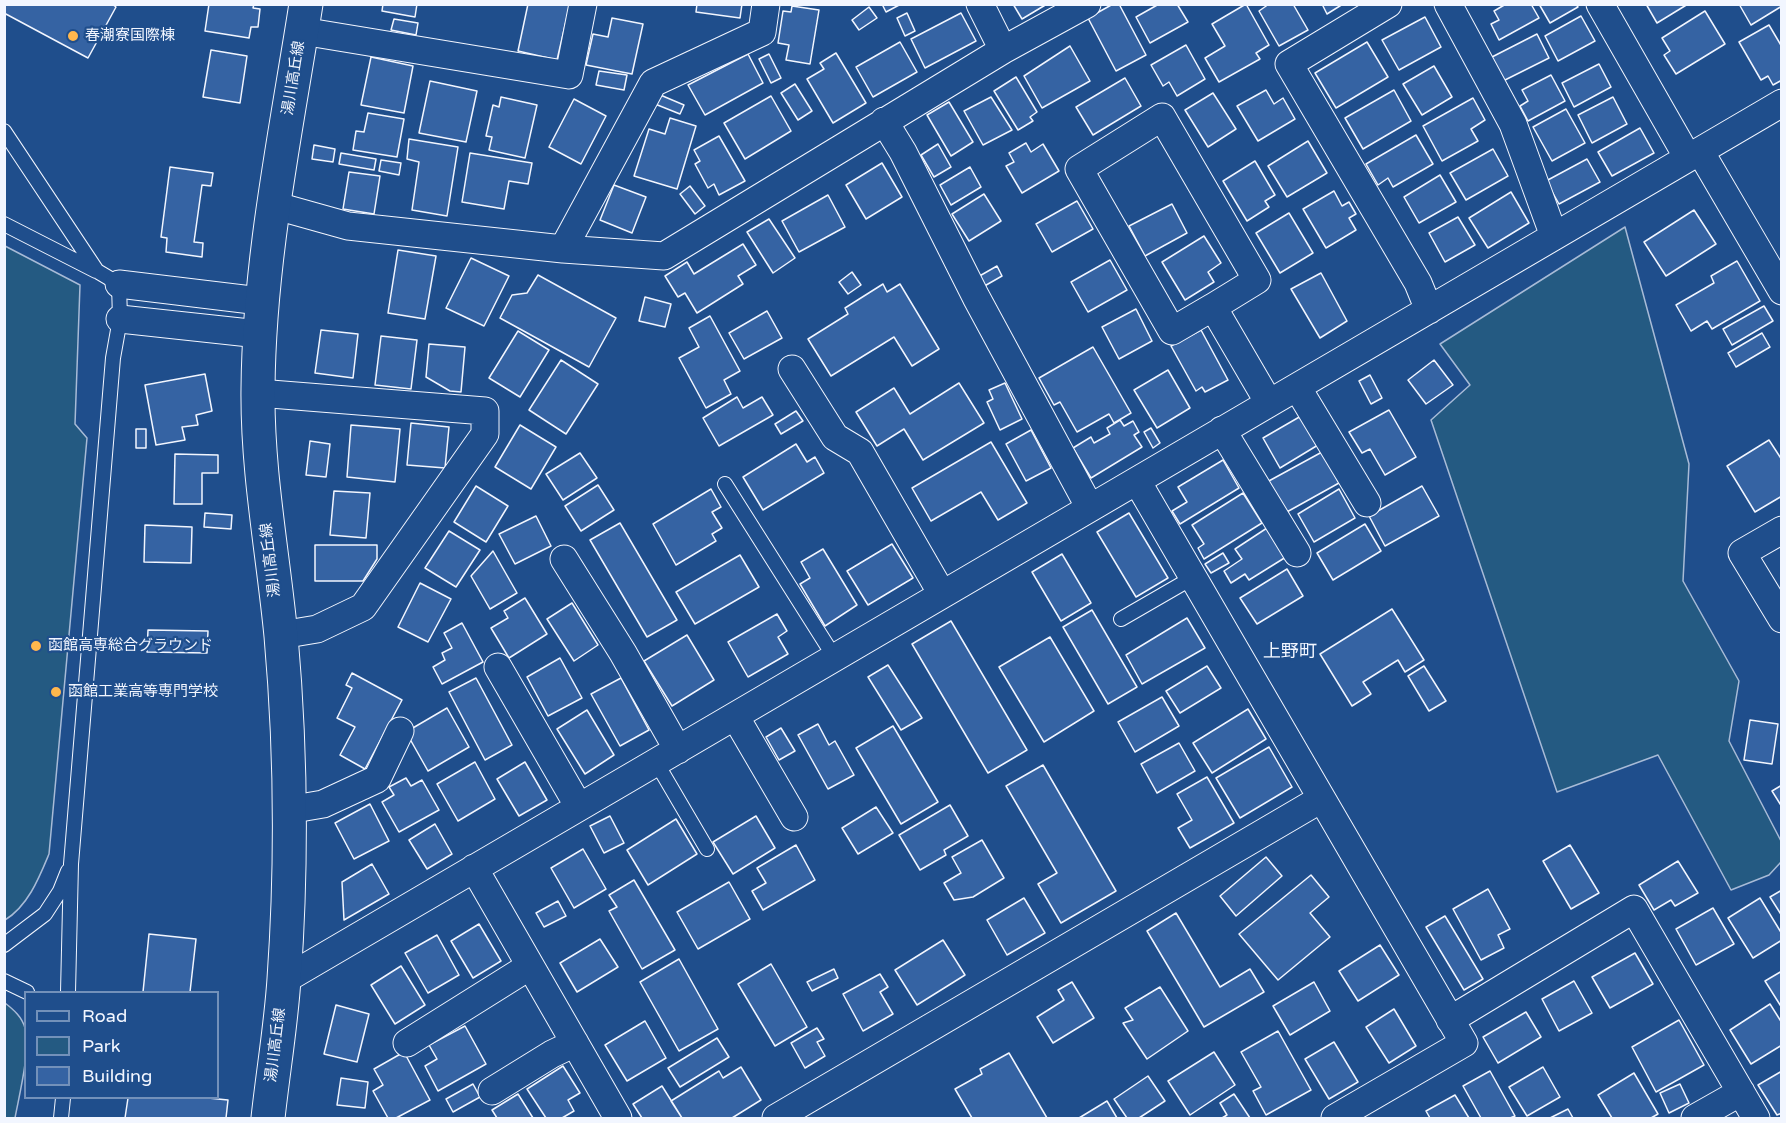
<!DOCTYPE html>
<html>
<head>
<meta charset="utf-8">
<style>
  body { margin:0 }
  #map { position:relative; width:1786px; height:1123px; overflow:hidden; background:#1f4e8c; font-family:"Varela Round",sans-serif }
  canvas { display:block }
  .frame { position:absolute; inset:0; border:6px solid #f2f6ff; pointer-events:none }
  .legend { position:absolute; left:24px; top:991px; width:195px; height:108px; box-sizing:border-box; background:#1f4e8c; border:2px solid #7391ba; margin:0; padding:8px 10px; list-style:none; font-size:18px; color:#f2f6ff }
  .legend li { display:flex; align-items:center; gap:12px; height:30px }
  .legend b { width:30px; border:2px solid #7391ba }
</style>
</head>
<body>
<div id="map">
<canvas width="1786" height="1123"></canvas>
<div class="frame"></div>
<ul class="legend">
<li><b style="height:8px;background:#1f4e8c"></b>Road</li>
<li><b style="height:16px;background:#245a82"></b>Park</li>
<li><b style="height:16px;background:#3563a3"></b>Building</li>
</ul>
</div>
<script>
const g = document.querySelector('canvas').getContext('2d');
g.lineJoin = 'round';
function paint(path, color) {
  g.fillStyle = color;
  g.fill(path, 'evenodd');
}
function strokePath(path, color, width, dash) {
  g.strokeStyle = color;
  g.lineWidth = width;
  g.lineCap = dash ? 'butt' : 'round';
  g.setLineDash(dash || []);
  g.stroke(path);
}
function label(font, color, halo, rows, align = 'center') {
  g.font = font + ' "Varela Round","Noto Sans JP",sans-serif';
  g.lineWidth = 4.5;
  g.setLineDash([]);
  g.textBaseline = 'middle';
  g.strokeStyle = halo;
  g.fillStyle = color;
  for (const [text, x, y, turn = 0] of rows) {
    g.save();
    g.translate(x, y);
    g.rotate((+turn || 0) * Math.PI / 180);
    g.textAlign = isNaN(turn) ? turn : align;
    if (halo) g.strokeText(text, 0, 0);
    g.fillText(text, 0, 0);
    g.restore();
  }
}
const green = new Path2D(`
  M1625,227l64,237 -6,117 56,100 -10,60 52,100v21l-12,13 -38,15 -73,-135 -101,37 -126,-372 39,-35 -30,-41z
  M5,246l75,39 -5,139 12,14 -38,416c-10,24 -21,52 -44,66z
  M5,1003c9,7 17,14 20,25 6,21 -6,68 -10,90h-10z`);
const building = new Path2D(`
  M4,4h108l4,3 -28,51 -84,-45z
  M209,4h45l-1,4 7,1 -2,18h-7l-2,11 -44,-7z
  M383,4h34l-2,13 -33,-6z
  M528,4h42l-13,56 -39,-9z
  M697,4h45l-2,14 -44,-6z
  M882,4h19l-15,8z
  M1013,4h34l-25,15z
  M1113,4h6l27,51 -30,16 -28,-53z
  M1159,4h18l11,18 -38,21 -14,-26z
  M1246,4l23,41 -13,8 4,6 -41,23 -14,-24 20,-12 -13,-22z
  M1269,4h24l15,26 -29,16 -20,-35z
  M1322,4h21l-16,10z
  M1506,4h25l8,14 -40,22 -8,-16 8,-4 -5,-9z
  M1539,4h37l2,3 -28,16z
  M1646,4h42l-31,19z
  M1739,4h43v2l-31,19z
  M792,6l27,4 -9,54 -24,-4 3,-15 -11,-2 5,-32 8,1z
  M869,7l8,11 -18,12 -7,-10z
  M1705,11l20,33 -49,30 -12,-19 6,-4 -8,-13z
  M907,13l8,18 -10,5 -8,-18z
  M961,13l15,28 -51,27 -14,-29z
  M1581,16l14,25 -37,20 -13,-25z
  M1425,17l16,30 -42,23 -17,-30z
  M612,18l31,6 -11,50 -46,-9 7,-31 15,3z
  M394,19l24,4 -2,12 -25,-5z
  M1769,25l13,22v33l-9,5 -5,-9 -7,4 -22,-38z
  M1537,34l12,24 -48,24 -11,-24z
  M900,42l17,30 -44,25 -17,-30z
  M1367,42l21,35 -52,31 -21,-35z
  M1186,45l19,34 -28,17 -8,-14 -6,4 -12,-21z
  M1070,46l20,35 -48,27 -18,-32z
  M211,50l36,6 -7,47 -37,-6z
  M836,53l30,50 -33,20 -26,-44 17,-10 -4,-6z
  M748,54l15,29 -58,32 -17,-30z
  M769,54l12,24 -10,5 -12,-24z
  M371,57l42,9 -9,47 -43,-8z
  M1599,64l12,23 -37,20 -12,-24z
  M1434,66l18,31 -30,18 -19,-31z
  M599,71l28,4 -3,15 -28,-5z
  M1551,75l14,26 -37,20 -8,-15 8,-5 -6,-11z
  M1016,77l21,35 -7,5 3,4 -15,9 -24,-39z
  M1125,78l16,28 -48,29 -17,-28z
  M430,81l47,10 -11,51 -47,-9z
  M795,84l17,27 -14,9 -17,-27z
  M1266,90l8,14 9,-6 12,21 -37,22 -21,-35z
  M1394,90l17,31 -48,28 -18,-31z
  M1213,93l23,36 -28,18 -23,-37z
  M658,94l26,11 -4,9 -25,-10z
  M771,96l20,35 -46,28 -21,-36z
  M501,97l36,8 -12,53 -36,-8 3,-13 -6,-1 7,-31 6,2z
  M991,97l21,33 -29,15 -19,-34z
  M1613,97l14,27 -35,19 -14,-28z
  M1473,98l12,22 -14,9 7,12 -36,20 -19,-35z
  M574,99l32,17 -25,48 -32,-17z
  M949,102l24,40 -22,14 -24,-41z
  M1566,109l19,34 -33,18 -19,-34z
  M368,113l36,6 -7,38 -44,-7 3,-19 8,1z
  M670,118l26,8 -19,63 -43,-13 15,-47 16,5z
  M1640,128l14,25 -42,23 -14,-24z
  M1416,135l17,29 -40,23 -5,-9 -10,7 -12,-21z
  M719,136l26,45 -26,14 -5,-11 -6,4 -13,-24 5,-3 -6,-11z
  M409,139l49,8 -11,69 -35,-6 7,-48 -12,-3z
  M1308,141l19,32 -40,24 -19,-31z
  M1026,143l5,9 12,-8 16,27 -37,22 -16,-27 8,-4 -5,-9z
  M938,144l13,23 -17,10 -13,-22z
  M314,145l21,4 -2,13 -21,-3z
  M1493,149l15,27 -42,24 -16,-27z
  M341,153l35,6 -2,11 -35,-6z
  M470,153l62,10 -4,21 -19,-3 -5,28 -42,-7z
  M1587,159l13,23 -41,22 -13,-23z
  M381,160l20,3 -2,12 -20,-4z
  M1255,161l20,34 -10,6 4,6 -22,14 -24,-40z
  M882,163l20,34 -36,22 -20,-34z
  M170,167l43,6 -2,13 -9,-1 -8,57 9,1 -1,14 -36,-5 1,-14 -6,-1z
  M970,167l11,20 -30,18 -11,-20z
  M349,172l31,4 -6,38 -31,-5z
  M1440,175l16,27 -37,21 -15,-26z
  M614,185l32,12 -14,36 -32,-13z
  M690,186l15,20 -10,8 -15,-20z
  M1334,191l8,15 7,-4 7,12 -7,4 7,12 -30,18 -23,-39z
  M1511,192l18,31 -41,25 -19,-30z
  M984,194l17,27 -32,20 -17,-27z
  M828,195l17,32 -46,25 -17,-31z
  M1077,201l16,28 -41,23 -16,-28z
  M1172,204l15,29 -42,23 -16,-30z
  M1694,210l22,34 -50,32 -22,-34z
  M1289,213l24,40 -33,20 -24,-40z
  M1458,217l17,28 -30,17 -16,-29z
  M769,219l26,39 -22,15 -26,-41z
  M1204,236l17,27 -13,9 6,10 -29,18 -23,-38z
  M743,244l13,21 -18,11 5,8 -46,29 -12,-20 -7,4 -13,-21 22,-14 7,12z
  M398,250l38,6 -11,63 -37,-6z
  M471,258l38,18 -25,50 -38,-18z
  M1110,260l17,30 -39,22 -17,-30z
  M1737,261l23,40 -48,28 -5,-8 -16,10 -15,-26 38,-22 -3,-7z
  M997,266l5,10 -21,12 -5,-10z
  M852,272l9,13 -13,9 -9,-12z
  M1321,273l26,48 -27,17 -29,-49z
  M538,275l78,43 -27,49 -89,-49 12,-23 15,-2z
  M883,284l4,8 13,-8 39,65 -27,17 -18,-29 -63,39 -23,-37 40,-25 -3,-6z
  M645,297l26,7 -6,23 -26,-6z
  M1764,306l9,15 -41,24 -9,-16z
  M1136,309l16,32 -33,18 -17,-32z
  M767,311l15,27 -38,21 -15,-26z
  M710,316l30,55 -16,9 7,14 -25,14 -27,-50 20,-11 -10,-19z
  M321,330l37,4 -5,44 -38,-5z
  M1201,330l27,50 -23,12 -3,-5 -6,4 -25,-45z
  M518,331l31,19 -29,47 -31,-19z
  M1762,333l8,14 -34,20 -8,-14z
  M381,336l36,4 -6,49 -36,-4z
  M429,344l36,3 -4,45 -11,-1 -24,-14z
  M1093,347l38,66 -17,10 -5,-9 -32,18 -17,-30 -6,3 -15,-27z
  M561,360l37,24 -32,50 -37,-24z
  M1434,360l19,25 -27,19 -18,-24z
  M1168,370l22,38 -33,20 -23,-38z
  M205,374l7,37 -16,4 2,10 -16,2 3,13 -29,5 -11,-60z
  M1370,375l12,23 -11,6 -12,-23z
  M959,383l25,40 -61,37 -19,-31 -27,17 -21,-34 38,-24 16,26z
  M1005,383l17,36 -22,11 -13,-28 6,-3 -4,-9z
  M737,397l6,11 19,-11 11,18 -54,31 -16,-28z
  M1389,410l27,47 -31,18 -15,-26 -8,4 -13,-21z
  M796,411l7,10 -22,13 -6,-10z
  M1301,416l17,29 -38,23 -17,-30z
  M1120,420l4,6 9,-5 6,11 -5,3 8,12 -51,31 -18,-30 18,-11 3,6 16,-9 -3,-6z
  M411,423l38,4 -4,41 -38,-3z
  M351,425l49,4 -5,53 -48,-5z
  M520,425l36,22 -25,42 -36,-22z
  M1151,428l9,15 -7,5 -9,-16z
  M136,429h10v19h-10z
  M1031,430l20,38 -25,13 -20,-37z
  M1769,440l13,20v36l-27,16 -28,-46z
  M310,441l20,3 -4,33 -20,-2z
  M991,442l36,61 -29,17 -17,-28 -50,29 -19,-33z
  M796,444l11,18 8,-5 9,16 -61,37 -20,-33z
  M1322,452l17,31 -54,30 -18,-31z
  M580,453l17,25 -34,22 -17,-26z
  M175,454l43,1v18h-16v31h-28z
  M1223,460l16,28 -59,36 -8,-13 15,-9 -9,-15z
  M598,485l16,25 -33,21 -16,-25z
  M476,486l32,20 -22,36 -32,-20z
  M1422,486l17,30 -54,30 -16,-30z
  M711,489l10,18 -9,5 10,16 -10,6 4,7 -40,24 -23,-41z
  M1339,489l16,29 -41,24 -16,-28z
  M334,491l36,2 -4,45 -36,-3z
  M1243,493l19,30 -58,36 -6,-11 6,-4 -12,-19z
  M205,513l27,2 -1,14 -27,-2z
  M1129,513l39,65 -32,19 -39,-65z
  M536,516l15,30 -36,18 -16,-30z
  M620,523l57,97 -30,17 -57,-97z
  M1365,524l16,27 -48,29 -16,-27z
  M145,525l47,2 -1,36 -47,-1z
  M1267,528l19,29 -37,23 -4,-6 -14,9 -7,-12 18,-12 -7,-10z
  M449,531l31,19 -24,37 -31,-19z
  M892,544l21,34 -45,27 -21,-34z
  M315,545h62v14l-14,22h-48z
  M823,549l34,56 -32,21 -25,-42 10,-6 -9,-16z
  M493,551l24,42 -27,16 -19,-33z
  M1223,553l6,10 -18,10 -6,-9z
  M1062,554l29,49 -30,18 -29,-49z
  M740,555l19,32 -64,37 -19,-32z
  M1287,569l16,27 -46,28 -17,-26z
  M420,583l31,16 -23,43 -30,-15z
  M525,598l22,36 -38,24 -18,-30 17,-10 -4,-7z
  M572,603l26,42 -24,16 -27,-42z
  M1392,609l32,51 -19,12 -7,-12 -35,22 8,12 -19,12 -32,-52z
  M1092,610l45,77 -29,17 -45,-77z
  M777,614l10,17 -9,6 10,17 -40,23 -20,-35z
  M1187,618l18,30 -63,36 -16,-29z
  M951,621l76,129 -39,23 -76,-129z
  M462,623l21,39 -41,22 -9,-17 12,-7 -3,-7 10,-5 -8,-15z
  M148,630l60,1 -1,22 -60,-1z
  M687,635l27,45 -42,26 -28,-45z
  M1050,637l44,74 -50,31 -45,-75z
  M560,658l22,40 -34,18 -21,-39z
  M888,665l34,53 -21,12 -33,-53z
  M1207,666l14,22 -41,25 -14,-22z
  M1424,666l22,35 -17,10 -21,-35z
  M352,673l50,27 -37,69 -25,-14 15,-28 -18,-9 15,-30 -6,-3z
  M476,678l36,67 -27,15 -36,-68z
  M621,678l28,52 -29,16 -29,-52z
  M1162,697l17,29 -44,26 -17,-30z
  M447,708l22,39 -41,24 -22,-39z
  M1248,709l18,30 -54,34 -19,-30z
  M587,710l27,45 -29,19 -28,-45z
  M1750,720l28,4 -6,40 -28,-4z
  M818,724l11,21 6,-4 19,34 -26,14 -30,-54z
  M893,726l45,76 -37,22 -45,-76z
  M781,728l14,23 -16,9 -13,-23z
  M1179,743l16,28 -38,22 -16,-29z
  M1269,747l23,40 -52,31 -24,-40z
  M475,762l20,37 -37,22 -21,-37z
  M525,762l22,38 -28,16 -22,-37z
  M1043,765l73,126 -55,32 -23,-39 19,-11 -51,-87z
  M1207,777l27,46 -44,25 -12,-20 14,-8 -15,-26z
  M406,778l5,8 11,-6 17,30 -40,22 -17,-30 12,-7 -5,-8z
  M1782,785v22l-10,-16z
  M370,804l19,37 -35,18 -19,-36z
  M950,805l18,31 -24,14 2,5 -26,15 -21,-35z
  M876,807l17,26 -35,21 -16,-26z
  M610,816l14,27 -20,10 -14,-27z
  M756,816l19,32 -42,26 -20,-32z
  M676,819l21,35 -49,31 -21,-35z
  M435,824l17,30 -25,15 -18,-29z
  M982,840l22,38 -31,19 -19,3 -10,-17 17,-10 -9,-16z
  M796,845l19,35 -52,30 -11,-19 14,-8 -9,-15z
  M1570,845l29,48 -28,16 -28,-48z
  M583,849l23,40 -32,19 -23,-40z
  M1266,857l16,19 -46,40 -16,-20z
  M1678,861l20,32 -23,13 -4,-6 -17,10 -15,-25z
  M372,864l17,30 -45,26 -2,-38z
  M1311,875l18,22 -19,16 20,24 -52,43 -39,-46z
  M634,880l41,70 -33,19 -33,-58 8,-4 -8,-12z
  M729,882l21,37 -52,30 -21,-37z
  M1488,889l22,40 -12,6 6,13 -23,12 -28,-51z
  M1782,890v26l-12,-19z
  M1024,898l21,35 -38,22 -20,-35z
  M1760,898l22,36v6l-29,18 -25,-40z
  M558,901l8,15 -22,11 -8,-14z
  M1713,908l21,36 -38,21 -20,-36z
  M1176,913l44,74 30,-18 14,23 -60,35 -57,-96z
  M1445,916l38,63 -19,11 -38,-63z
  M479,924l22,37 -28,17 -22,-37z
  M149,934l47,5 -6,53h-47z
  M437,935l22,40 -31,18 -23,-40z
  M600,939l18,28 -41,25 -17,-29z
  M943,940l22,35 -48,30 -22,-35z
  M1380,945l19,30 -41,26 -19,-30z
  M1635,953l18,31 -43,24 -18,-31z
  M679,959l39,70 -39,22 -39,-69z
  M771,964l36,63 -32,19 -37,-62z
  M401,966l24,39 -30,19 -24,-39z
  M834,969l4,9 -26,13 -5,-9z
  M1782,971v37l-17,-27z
  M880,974l8,13 -8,5 13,22 -30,17 -20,-37z
  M1574,981l18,32 -33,18 -17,-32z
  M1072,982l22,36 -41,25 -16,-26 27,-17 -6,-10z
  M1314,982l16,29 -40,24 -17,-29z
  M1160,987l28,44 -41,28 -24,-36 10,-3 -8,-12z
  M1770,1004l12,19v22l-31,19 -21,-34z
  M336,1005l33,9 -12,48 -33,-8z
  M1394,1009l22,37 -27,17 -23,-36z
  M1526,1012l15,25 -43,26 -15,-26z
  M1679,1020l25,45 -48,27 -24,-45z
  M645,1021l21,37 -39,23 -22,-36z
  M465,1026l21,38 -48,27 -13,-25 12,-7 -8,-14z
  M817,1028l7,11 -7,3 8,14 -20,12 -14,-25z
  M1278,1031l33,59 -45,25 -13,-24 8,-4 -20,-35z
  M717,1038l12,19 -49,30 -12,-19z
  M1334,1042l24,40 -29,17 -24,-40z
  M404,1052l26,48 -34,18h-8l-15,-27 10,-6 -9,-16z
  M1214,1052l21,33 -45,30 -22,-34z
  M1009,1053l38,65h-75l-17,-29 27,-15 -2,-5z
  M563,1066l17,27 -12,7 6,11 -12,7h-16l-19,-29z
  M741,1067l20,33 -29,18h-50l-11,-17 48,-30 4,7z
  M1543,1067l17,30 -33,19 -18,-29z
  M1490,1071l25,45 -5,2h-29l-18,-32z
  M1782,1071v42l-5,2 -19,-30z
  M1634,1073l24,41 -7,4h-39l-14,-23z
  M1148,1076l17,25 -26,17h-12l-13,-19z
  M341,1078l27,4 -3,26 -28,-3z
  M473,1084l7,13 -27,15 -7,-13z
  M1680,1084l9,19 -20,10 -9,-20z
  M662,1086l20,32h-40l-9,-14z
  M518,1094l15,24h-36l-5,-8z
  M1234,1094l16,24h-28l5,-3 -7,-12z
  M1455,1095l14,23h-39l-4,-7z
  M128,1098h80l20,2 -2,18h-101z
  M1107,1101l10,17h-38z
  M1568,1109l5,9h-23z`);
const service = new Path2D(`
  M4,131l93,140 22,13 1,35 -7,39 -42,506 -3,128
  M4,224l92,47
  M725,484l110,174
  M1121,619l71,-41
  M656,762l51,87
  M4,945l41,-31 15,-23 8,-20
  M4,981l23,11
  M61,1118l2,-20`);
const minor = new Path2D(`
  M980,4l23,46
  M1388,4l-99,60 129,219 11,27
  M1448,4l65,120 41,112
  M1600,4l88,154
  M302,31l267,44 14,-71
  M884,121l19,31 73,145 114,211
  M1700,151l82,140
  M273,205l75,21 215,23 101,7 339,-206 84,-46
  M563,249l90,-166 109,-51 4,-28
  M119,284l141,17
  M1213,307l-41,24 -93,-162 83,-52 95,163 -44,27 56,96
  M120,319l139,15
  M792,369l43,68 25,15 82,142
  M1297,387l70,116
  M258,393l227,18v23l-122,173 -46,22 -36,6
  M1222,430l75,123
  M1137,481l327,562 -129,75
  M1782,530l-40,23 40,66
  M564,559l59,94 55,97
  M498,667l81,140
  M735,716l59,101
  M288,810l35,-6 54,-25 23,-48
  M474,868l144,250
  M284,980l1498,-877
  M1450,1020l184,-111 122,209
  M407,1043l123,-77
  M492,1091l60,-37 23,-11
  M776,1118l545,-319
  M1695,1118l46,-26`);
const tertiary = new Path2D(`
  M268,1118c5,-46 13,-93 16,-139 8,-114 7,-230 -3,-343 -8,-83 -24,-164 -23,-247 1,-129 28,-257 48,-385`);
const markers = [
  [73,36,6,"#ffb74d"],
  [36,646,6,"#ffb74d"],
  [56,692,6,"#ffb74d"]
];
const poiNames = [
  ["春潮寮国際棟",85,36],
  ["函館高専総合グラウンド",48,646],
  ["函館工業高等専門学校",68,692]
];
const streetNames = [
  ["湯川高丘線",294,78,-81],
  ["湯川高丘線",271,560,-97],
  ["湯川高丘線",276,1045,-83]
];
const quarterNames = [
  ["上野町",1290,652]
];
paint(green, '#245a82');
strokePath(green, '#a8bbd7', 1.5);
paint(building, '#3563a3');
strokePath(building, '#f2f6ff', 1.5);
strokePath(service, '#f2f6ff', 16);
strokePath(minor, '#f2f6ff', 29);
strokePath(tertiary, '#f2f6ff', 35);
strokePath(service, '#1f4e8c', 14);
strokePath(minor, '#1f4e8c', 27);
strokePath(tertiary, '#1f4e8c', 33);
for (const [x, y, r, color] of markers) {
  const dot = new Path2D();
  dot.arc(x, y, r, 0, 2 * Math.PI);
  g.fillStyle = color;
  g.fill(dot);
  strokePath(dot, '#1f4e8c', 2);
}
label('15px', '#f2f6ff', '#1f4e8c', poiNames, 'left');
label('15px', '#f2f6ff', '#1f4e8c', streetNames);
label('18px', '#f2f6ff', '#1f4e8c', quarterNames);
</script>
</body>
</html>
